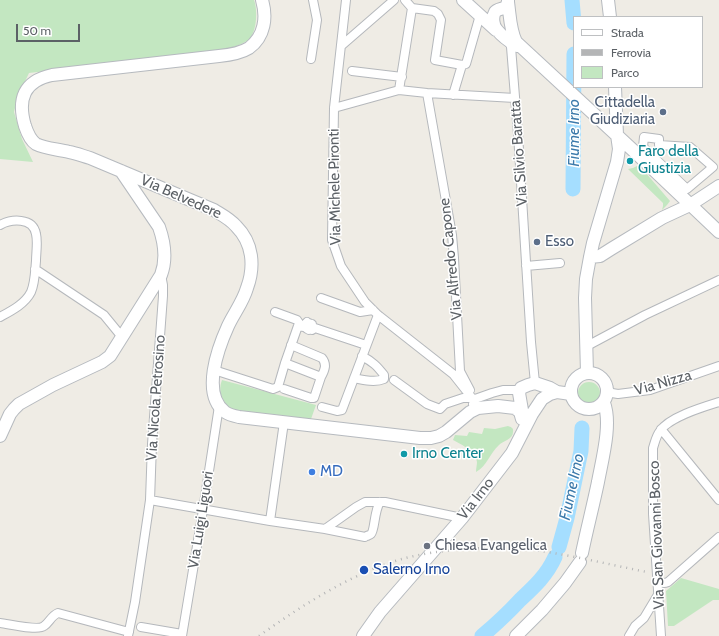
<!DOCTYPE html>
<html>
<head>
<meta charset="utf-8">
<style>
  body { margin:0 }
  #map { position:relative; width:719px; height:636px; overflow:hidden; background:#efece5; font-family:Cabin,sans-serif }
  canvas { display:block }
  .legend { position:absolute; left:573px; top:16px; width:130px; height:72px; box-sizing:border-box; background:#fff; border:1px solid #bec0c2; margin:0; padding:5px 7px; list-style:none; font-size:12px; color:#5c6166 }
  .legend li { display:flex; align-items:center; gap:8px; height:20px }
  .legend b { width:20px; border:1px solid #bec0c2 }
  .scale { position:absolute; left:16px; top:24px; width:64px; height:18px; box-sizing:border-box; border:2px solid #5c6166; border-top:0; padding-left:5px; font-size:12px; line-height:14px; white-space:nowrap; color:#5c6166; -webkit-text-stroke:3px #fff; paint-order:stroke }
</style>
</head>
<body>
<div id="map">
<canvas width="719" height="636"></canvas>
<ul class="legend">
<li><b style="height:5px;background:#fff"></b>Strada</li>
<li><b style="height:5px;background:#b4b5b6"></b>Ferrovia</li>
<li><b style="height:11px;background:#c3e7c1"></b>Parco</li>
</ul>
<div class="scale">50 m</div>
</div>
<script>
const g = document.querySelector('canvas').getContext('2d');
g.lineJoin = 'round';
function paint(path, color) {
  g.fillStyle = color;
  g.fill(path, 'evenodd');
}
function strokePath(path, color, width, dash) {
  g.strokeStyle = color;
  g.lineWidth = width;
  g.lineCap = dash ? 'butt' : 'round';
  g.setLineDash(dash || []);
  g.stroke(path);
}
function label(font, color, halo, rows, align = 'center') {
  g.font = font + ' Cabin,sans-serif';
  g.lineWidth = 3;
  g.setLineDash([]);
  g.textBaseline = 'middle';
  g.strokeStyle = halo;
  g.fillStyle = color;
  for (const [text, x, y, turn = 0] of rows) {
    g.save();
    g.translate(x, y);
    g.rotate((+turn || 0) * Math.PI / 180);
    g.textAlign = isNaN(turn) ? turn : align;
    if (halo) g.strokeText(text, 0, 0);
    g.fillText(text, 0, 0);
    g.restore();
  }
}
const green = new Path2D(`
  M0,0h254c4,10 3,35 -7,41 -7,4 -14,6 -21,9l-197,23 -11,23 -4,16 8,27 11,23 -33,-3z
  M639,165l31,36 -3,4 -5,5 1,-4v-3l-35,-34 5,-1z
  M222,380l94,25 -5,14c-19,-2 -38,-3 -57,-6 -5,0 -13,0 -18,-2 -13,-6 -19,-18 -14,-31z
  M578 393a11 11 0 1 1 22 0a11 11 0 1 1-22 0Z
  M508,426c3,1 6,2 5,6 0,7 -10,9 -14,13 -9,8 -12,21 -23,27 0,-4 1,-7 1,-10 -1,-10 -16,-18 -24,-22l2,-5 12,1 2,-4 13,2 2,-6 11,1z
  M681,578l38,11v11h-6l-39,26h-6l-2,-35z`);
const river = new Path2D(`
  M572,0l2,23
  M573,189l1,-135
  M559,547l8,-29 10,-48 4,-19 1,-23
  M482,636c13,-11 26,-23 38,-36 14,-13 27,-25 35,-43`);
const street = new Path2D(`
  M346,0l-12,108 -2,132 9,26 24,36 13,13 75,59 19,24 3,1
  M412,8l22,3 4,3 3,6 -6,40 27,5
  M509,41l2,6 7,87 13,208 4,41
  M341,46l53,-46
  M311,59l6,-39 -4,-20
  M352,71l50,6
  M399,90l13,-82 -7,-8
  M427,93l25,142 2,23 6,113 10,19
  M453,95l9,-30 4,-1 14,-49
  M334,108l65,-18 28,3 88,5
  M644,137l15,2v6l31,2 23,20 -26,22 -44,-42z
  M0,225c11,-6 33,-8 36,9 2,8 0,19 0,27 -1,10 -1,22 -5,31 -6,12 -20,19 -31,25
  M526,266l34,-3
  M35,269l69,46 18,22
  M321,298l39,14 13,-2
  M298,326l6,1 2,-4 1,-1 -1,6 1,1 2,-6v7l3,-6v6l3,-2 51,17
  M587,346l58,-31 74,-35
  M285,363l36,14c4,-7 6,-13 1,-19l-31,-13
  M214,370l59,19 5,-2 7,-24 14,-40 -2,-3 -22,-8
  M354,378c9,2 21,5 30,1v-4c-7,-9 -11,-13 -22,-19
  M394,380l33,24 13,5 5,-5 18,-6h9
  M284,389l27,9h3l7,-21
  M608,390l4,3 6,1 32,-4 69,-24
  M473,404l2,-5 17,-6 11,-3h17
  M322,407l15,4 5,-1 36,-95
  M661,429l58,71
  M150,500l120,21 55,8 31,-22 9,-5h20l77,16
  M270,521l14,-99
  M325,529l40,8c1,-1 5,-2 6,-3 4,-4 3,-23 9,-32
  M658,579c3,4 5,5 10,3l51,-45
  M0,623c9,1 38,8 44,3 5,-3 7,-10 14,-13l71,19
  M141,627l41,7
  M128,636l7,-34 15,-102 2,-56 11,-148v-11l-2,-10
  M182,636l21,-126 16,-104
  M629,636l6,-10 9,-8 15,-25
  M661,636l-8,-122v-66c2,-6 3,-12 7,-17 9,-14 43,-24 59,-29`);
const secondary = new Path2D(`
  M262,0c5,17 3,36 -13,48 -8,5 -20,7 -30,8l-167,19c-28,6 -35,24 -27,51 2,6 5,14 11,18 10,5 22,5 33,8 7,1 14,4 21,6l124,52c8,5 16,9 22,16 17,17 19,40 11,62 -4,14 -13,25 -19,38 -10,22 -27,68 -3,86 4,3 9,4 14,5l181,21h11l8,-2 7,-4 24,-20 8,-4 20,-2 17,2 5,4 2,7
  M463,0l33,30
  M508,0v2l-2,5c-3,2 -9,2 -11,5 -3,5 -2,14 2,18 4,5 13,12 20,16
  M608,0l2,17
  M508,2c2,14 2,28 8,40l120,111 83,79
  M590,257l10,-1 11,-7 51,-31 28,-13 29,-19
  M571 391a18 18 0 1 1 36 0a18 18 0 1 1-36 0Z
  M587,373l-2,-75 1,-19 4,-22 3,-14 24,-81 2,-13 -2,-14 -2,-48
  M522,417v-7l-3,-17 2,-5 7,-3 7,-2 15,5 7,4 14,2
  M0,436l10,-22 4,-5 5,-5 34,-19 49,-23 8,-6 51,-81c6,-16 4,-31 -2,-48l-38,-56
  M582,553c5,-24 11,-47 16,-71 4,-22 14,-58 6,-79
  M363,636l17,-24 82,-94 50,-65 20,-39 10,-15 8,-5 7,-2
  M516,636l26,-26 23,-27 15,-21`);
const rail = new Path2D(`
  M259,636c42,-30 93,-63 143,-77 36,-10 86,-13 124,-10 41,5 81,15 121,23`);
const markers = [
  [663,112,4,"#5c6f8a"],
  [630,161,4,"#0f9aa8"],
  [537,242,4,"#5c6f8a"],
  [404,454,4,"#0f9aa8"],
  [312,472,4,"#3f7fe0"],
  [427,546,4,"#6b7280"],
  [364,570,5,"#1a4fb4"]
];
const serviceNames = [
  ["Cittadella",655,103],
  ["Giudiziaria",655,120],
  ["Esso",545,242,"left"]
];
const cultureNames = [
  ["Faro della",638,152],
  ["Giustizia",638,169],
  ["Irno Center",412,454]
];
const streetNames = [
  ["Via Silvio Baratta",519,153,-94],
  ["Via Michele Pironti",335,187,-91],
  ["Via Belvedere",181,197,24],
  ["Via Alfredo Capone",451,259,-96],
  ["Via Nizza",663,383,-16],
  ["Via Nicola Petrosino",156,398,-86],
  ["Via Irno",476,499,-52],
  ["Via Luigi Liguori",201,520,-81],
  ["Via San Giovanni Bosco",657,535,-92]
];
const shopNames = [
  ["MD",320,472]
];
const worshipNames = [
  ["Chiesa Evangelica",435,546]
];
const transitNames = [
  ["Salerno Irno",373,570]
];
const waterNames = [
  ["Fiume Irno",574,133,-90],
  ["Fiume Irno",572,487,-78]
];
paint(green, '#c3e7c1');
strokePath(river, '#a5deff', 15);
strokePath(street, '#b5b8bc', 10);
strokePath(secondary, '#b6babf', 14);
strokePath(street, '#fff', 8);
strokePath(secondary, '#fff', 12);
strokePath(rail, '#b4b5b6', 2.5, [1, 5]);
for (const [x, y, r, color] of markers) {
  const dot = new Path2D();
  dot.arc(x, y, r, 0, 2 * Math.PI);
  g.fillStyle = color;
  g.fill(dot);
  strokePath(dot, '#fff', 1.5);
}
label('15px', '#4e5e75', '#fff', serviceNames, 'right');
label('15px', '#0d838f', '#fff', cultureNames, 'left');
label('15px', '#5c6166', '#fff', streetNames);
label('15px', '#366cbe', '#fff', shopNames, 'left');
label('15px', '#5b616d', '#fff', worshipNames, 'left');
label('15px', '#164399', '#fff', transitNames, 'left');
label('italic 16px', '#3c7aab', '#fff', waterNames);
</script>
</body>
</html>
